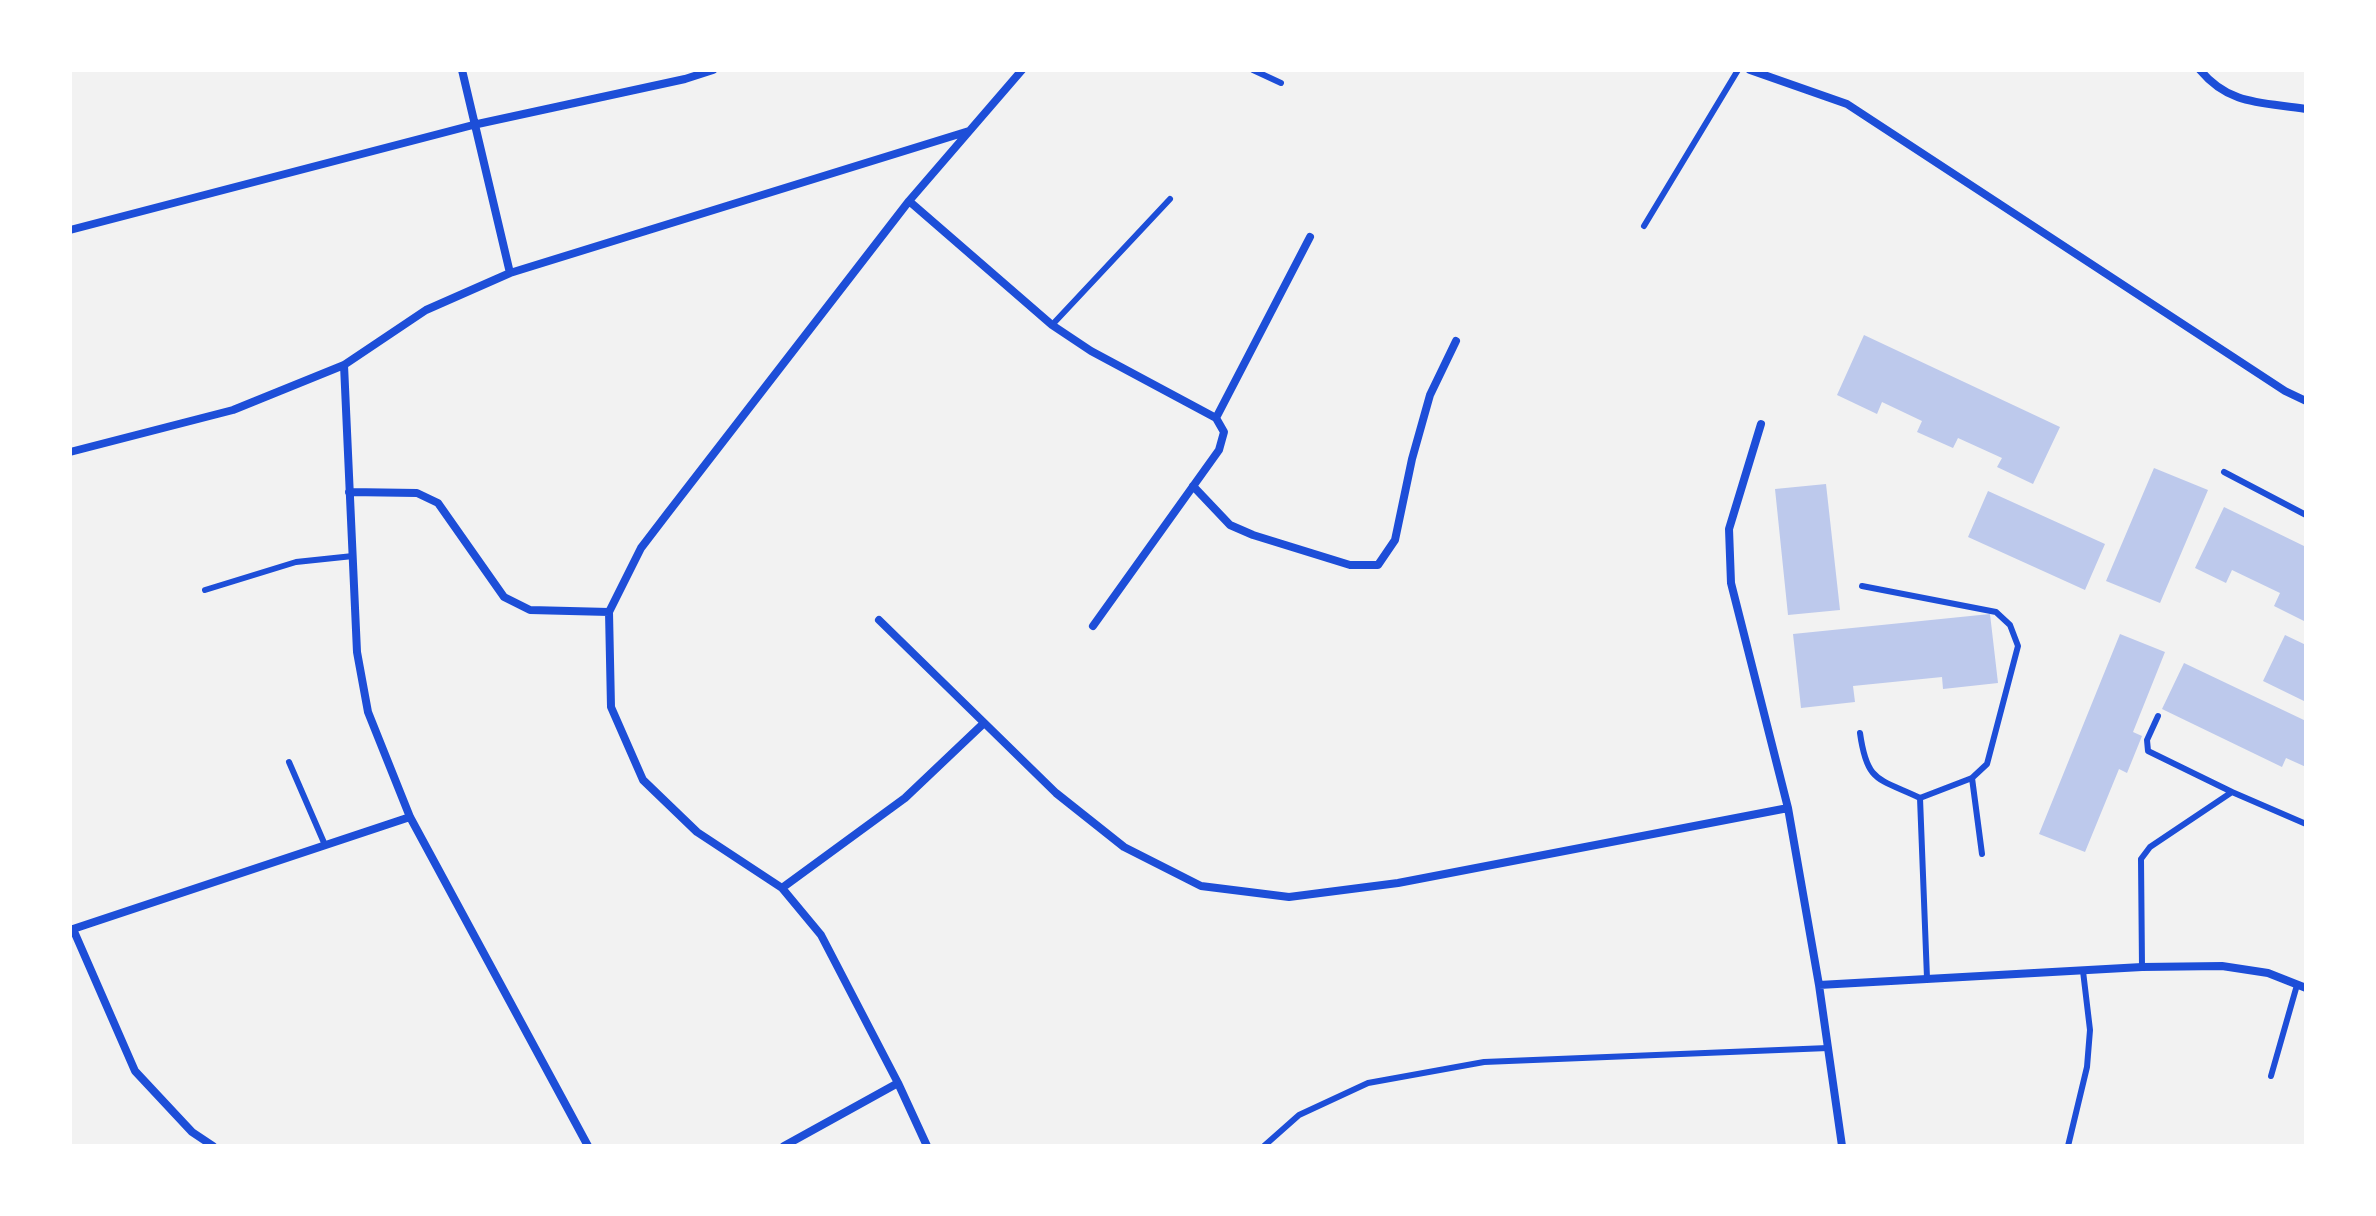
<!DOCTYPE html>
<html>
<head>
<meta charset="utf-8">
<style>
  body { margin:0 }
  #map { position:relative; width:2376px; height:1216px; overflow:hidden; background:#f2f2f2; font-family:"Varela Round",sans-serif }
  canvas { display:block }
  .frame { position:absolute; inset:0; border:72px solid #fff; pointer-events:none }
</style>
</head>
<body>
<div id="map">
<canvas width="2376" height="1216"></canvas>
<div class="frame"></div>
</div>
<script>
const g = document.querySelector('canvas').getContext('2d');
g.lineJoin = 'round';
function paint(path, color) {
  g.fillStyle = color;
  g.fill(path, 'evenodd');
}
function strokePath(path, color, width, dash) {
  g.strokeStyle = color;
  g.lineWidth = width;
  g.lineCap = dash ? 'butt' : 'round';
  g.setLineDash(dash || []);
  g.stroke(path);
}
const building = new Path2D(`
  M1864,335l196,92 -27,57 -36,-17 5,-9 -44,-20 -5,10 -36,-16 5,-11 -40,-19 -5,12 -40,-19z
  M2154,468l54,22 -48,113 -54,-22z
  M1826,484l14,126 -52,5 -13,-126z
  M1988,491l117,53 -20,46 -117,-53z
  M2224,507l82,40 -2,74 -30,-15 6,-13 -48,-23 -6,13 -31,-15z
  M1990,614l8,69 -55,6 -1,-12 -89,9 2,16 -54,6 -8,-74z
  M2120,634l45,18 -32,80 9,4 -15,37 -8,-4 -34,83 -46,-18z
  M2285,635l21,10v57l-43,-21z
  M2184,663l122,58v46l-20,-9 -4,9 -120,-58z`);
const service = new Path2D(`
  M1253,70l28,13
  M1644,226l94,-156
  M1052,325l118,-126
  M2224,472l82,43
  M1862,586l134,26 14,13 8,21 -31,118 -15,14 -52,20 7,180
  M205,590l91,-28 57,-6
  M2158,716l-11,24 1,11 84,41
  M1860,733c7,50 18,45 60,65
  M289,762l36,83
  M1972,778l10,76
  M2142,967l-1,-108 9,-12 82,-55 74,32
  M2271,1076l26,-91
  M1264,1146l35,-31 69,-32 116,-21 344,-14
  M2068,1146l19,-79 3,-37 -7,-59`);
const minor = new Path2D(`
  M462,70l48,203
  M1750,70l97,34 438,287 21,10
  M2200,70c30,36 63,32 106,39
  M909,201l143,124 39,26 125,67 8,14 -5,18 -126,176
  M70,230l403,-105 212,-46 28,-9
  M344,365l13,287 11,60 42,105 178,329
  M1216,418l94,-181
  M1761,424l-32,105 2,54 57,225 31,177 23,161
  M70,452l163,-42 111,-45 82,-55 84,-37 459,-142
  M1193,486l37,39 23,10 97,30h28l17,-25 17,-81 18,-64 26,-54
  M349,492l68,1 21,10 66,94 26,13 79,2
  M879,620l177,173 68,54 77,39 88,11 109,-14 390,-75
  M782,888l123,-90 79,-75
  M73,929l62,142 57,61 21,14
  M70,930l340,-113
  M1819,985l323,-18 80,-1 46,7 38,15
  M784,1146l114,-63
  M927,1146l-29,-63 -77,-148 -39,-47 -85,-56 -54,-52 -32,-73 -2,-95 32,-64 26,-34 242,-313 113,-131`);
paint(building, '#bdc9ec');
strokePath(service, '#1d4ed8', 6);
strokePath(minor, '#1d4ed8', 8);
</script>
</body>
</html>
